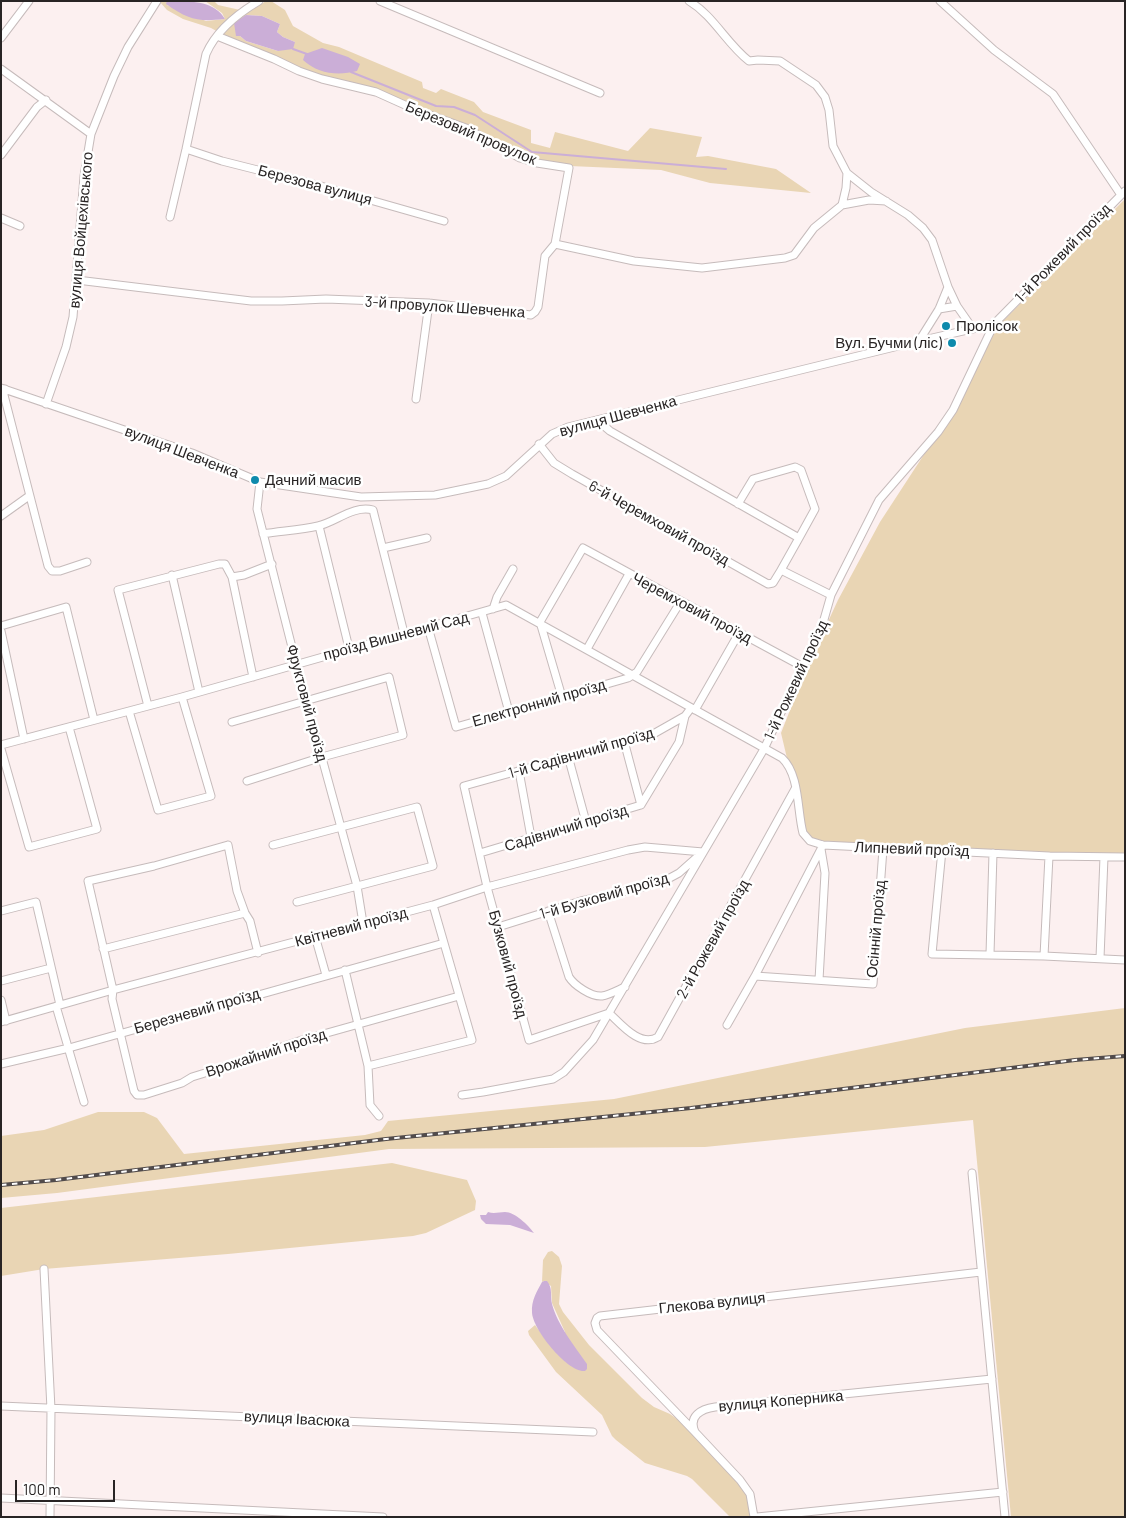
<!DOCTYPE html>
<html>
<head>
<meta charset="utf-8">
<style>
  body { margin:0 }
  #map { position:relative; width:1126px; height:1518px; overflow:hidden; background:#fcf0f0; font-family:Barlow,sans-serif }
  canvas { display:block }
  .frame { position:absolute; inset:0; border:2px solid #282424; pointer-events:none }
  .scale { position:absolute; left:15px; top:1480px; width:100px; height:22px; box-sizing:border-box; border:2px solid #282424; border-top:0; padding-left:6px; font-size:15px; line-height:18px; white-space:nowrap; color:#282424; -webkit-text-stroke:4px #fff; paint-order:stroke }
</style>
</head>
<body>
<div id="map">
<canvas width="1126" height="1518"></canvas>
<div class="frame"></div>
<div class="scale">100 m</div>
</div>
<script>
const g = document.querySelector('canvas').getContext('2d');
g.lineJoin = 'round';
function paint(path, color) {
  g.fillStyle = color;
  g.fill(path, 'evenodd');
}
function strokePath(path, color, width, dash) {
  g.strokeStyle = color;
  g.lineWidth = width;
  g.lineCap = dash ? 'butt' : 'round';
  g.setLineDash(dash || []);
  g.stroke(path);
}
function label(font, color, halo, rows, align = 'center') {
  g.font = font + ' Barlow,sans-serif';
  g.lineWidth = 5;
  g.setLineDash([]);
  g.textBaseline = 'middle';
  g.strokeStyle = halo;
  g.fillStyle = color;
  for (const [text, x, y, turn = 0] of rows) {
    g.save();
    g.translate(x, y);
    g.rotate((+turn || 0) * Math.PI / 180);
    g.textAlign = isNaN(turn) ? turn : align;
    if (halo) g.strokeText(text, 0, 0);
    g.fillText(text, 0, 0);
    g.restore();
  }
}
const green = new Path2D(`
  M159,1h8v4l39,16 19,-2 -3,-6 -17,-12h9l4,4 31,7 17,-11h5l14,9 8,16 30,17 16,4 83,35 1,6 13,5 5,-4 33,13 9,10 48,18v13l19,5 5,-16 73,19 22,-23 52,9 -6,20 12,-1 68,13 35,24 -101,-10 -49,-13 -91,-4 -49,-10 -54,-30 -49,-20 -42,-16 -53,-13 -85,-34 -27,-15 -28,-9 -16,-9zM246,15l16,1 18,8 -3,8 6,5 12,5 -17,9 -32,-10 -6,-5z
  M1125,199v658l-302,-12 -17,-7 -25,-105 26,-66 31,-67 42,-78 73,-112 42,-81z
  M1125,1008v509h-114l-38,-397 -268,27 -316,2 -332,44 -56,5v-62l43,-6 54,-18h46l13,6 27,36 181,-19 16,-4 7,-10 226,-22 351,-71z
  M392,1163l75,17 9,21 -1,9 -49,23 -13,3 -185,18 -184,15 -43,7v-68z
  M552,1251l7,6 3,9 -3,38 4,8 26,33 53,53 12,9 16,7 25,18 49,53 10,32h-24l-38,-38 -5,-3 -42,-13 -29,-23 -4,-4 -10,-21 -46,-43 -27,-37 -1,-4 7,-6 12,16 19,21 -1,-30 -13,-29 -1,-17 -7,-5 -2,1 1,-22 5,-8z`);
const water = new Path2D(`
  M167,1c22,0 47,-1 58,18 -27,3 -36,1 -59,-15z
  M246,15l16,1 18,8 -3,8 6,5 12,5 -2,7 -15,2 -32,-10 -6,-5h-4l-2,-13z
  M322,48l26,9 12,7 -3,7c-19,5 -39,3 -54,-11l2,-6z
  M488,1212c6,2 11,0 17,0 10,0 23,13 29,21l-24,-8 -24,-1 -5,-5 -1,-4h6z
  M544,1281h3c6,7 3,15 5,23 5,20 23,43 35,60v5l-2,2c-17,2 -53,-42 -53,-59 -1,-11 5,-21 10,-30z`);
const stream = new Path2D(`
  M293,49l14,5
  M351,72l85,34 18,1 21,8 57,37 194,17`);
const minor = new Path2D(`
  M380,1l220,92
  M689,1c25,15 37,42 60,60l9,-1 22,1 36,24 9,12 4,13 4,36 14,27 24,19 37,23 15,13 9,12 16,47 9,19 16,23
  M940,1l54,49 59,44 68,101
  M217,36l57,23 25,12 23,8 54,13 40,18 50,18 54,30 17,5 32,5 -14,76
  M1,38l28,-37
  M1,69l90,65
  M186,149l36,12 99,25 123,35
  M1,155l36,-48 9,-7
  M842,205l4,-17 1,-15
  M170,217l16,-68 20,-95c10,-23 31,-40 53,-53
  M1,218l19,8
  M77,280l174,21h31l44,-2 103,4 102,12 4,-3 3,-5 7,-51 10,-12 79,17 68,7 83,-10 9,-3 20,-27 28,-23 27,-5 17,1
  M939,309l18,-3
  M919,341l20,-32 9,-22
  M1,388l191,65 68,29 101,15 74,-2 53,-11 18,-8 46,-42 16,-7 351,-86 75,-17
  M5,389l-1,6 44,171 4,5h8l27,-9
  M416,399l13,-96
  M46,404l20,-57 7,-30 11,-141 7,-42 23,-58 14,-29 29,-46
  M597,420l13,11 189,107 -18,32
  M539,444l15,19 18,11 196,110 5,-1 8,-13 50,25
  M260,482l-3,27 39,154 61,223 6,37
  M738,504l15,-25 42,-12 6,3 14,39 -16,29
  M1,516l28,-20
  M319,526l30,122
  M263,534c18,-3 37,-4 55,-8 18,-4 35,-21 55,-16l31,123
  M383,548l44,-10
  M172,575l27,117
  M232,577l12,-2 28,-11
  M493,609l4,-12 16,-28
  M482,613l27,99
  M1,626l65,-19 28,113
  M428,627l28,100 172,-49 9,-6 44,-71
  M1,631l23,108
  M587,649l42,-75
  M562,697l-22,-75 43,-74 220,119
  M148,706l-30,-116 101,-26h6l7,13 21,100
  M691,708l-6,8 -30,17 -191,53 23,101 42,153 80,-27c12,11 31,35 49,24l137,-248
  M695,710l44,-77
  M129,711l29,99 53,-14 -29,-99
  M232,722l157,-45 14,58 -81,22 -75,24
  M624,741l17,64
  M1,745l181,-48 324,-92 276,153c18,17 15,53 21,75l7,8 13,4 226,11 76,1
  M1,749l28,98 68,-18 -28,-102
  M568,756l18,66
  M519,771l12,66
  M273,845l144,-38 16,59 -136,36
  M823,845l-68,131 118,8 10,-135
  M942,850l-10,104 112,2 81,4
  M480,853l161,-48 38,-63 6,-26
  M1,911l35,-9 24,103
  M548,911l21,66c5,8 22,20 33,19 7,-1 16,-6 23,-9
  M498,927l83,-26 59,-13 26,-8 13,-7 18,-16
  M315,936l11,39
  M103,949l142,-36
  M258,953l-8,-32 -5,-8 -8,-22 -9,-46 -74,21 -66,15 25,109 -1,9 22,92 3,4h7l38,-12 10,-6 29,-9 81,-28 157,-44
  M990,954l3,-101
  M1044,956l5,-100
  M1100,958l4,-101
  M345,970l23,96 2,39 9,11
  M819,980l6,-107 -4,-24
  M1,981l50,-13
  M1,1000l5,21
  M56,1006l28,96
  M1,1022l112,-32 320,-85 54,-18 141,-37 17,-3 58,5
  M727,1025l28,-49
  M1,1064l68,-16 375,-105
  M368,1066l104,-26 -39,-135
  M462,1095l21,-3 70,-13 11,-7 29,-32 171,-291 59,-126 8,-28 48,-95 59,-68 15,-22 41,-86 131,-133
  M972,1173l33,344
  M44,1269l7,140 -1,108
  M1,1406l592,26
  M695,1432l-98,-102 -2,-7 2,-5 3,-2 381,-44
  M1,1498l382,19
  M754,1517l-4,-23 -10,-14 -45,-48c-7,-16 6,-23 20,-25l277,-28
  M757,1517l246,-25`);
const rail = new Path2D(`
  M1,1185l55,-5 330,-41 305,-31 384,-48 50,-4`);
const markers = [
  [946,326,5,"#0e8aac"],
  [952,343,5,"#0e8aac"],
  [255,480,5,"#0e8aac"]
];
const streetNames = [
  ["Березовий провулок",471,133,23],
  ["Березова вулиця",315,185,15],
  ["вулиця Войцехівського",81,230,-85],
  ["1-й Рожевий проїзд",1063,253,-46],
  ["3-й провулок Шевченка",445,307,4],
  ["вулиця Шевченка",618,416,-15],
  ["вулиця Шевченка",182,452,21],
  ["6-й Черемховий проїзд",659,523,29],
  ["Черемховий проїзд",692,608,28],
  ["проїзд Вишневий Сад",396,636,-15],
  ["1-й Рожевий проїзд",796,680,-65],
  ["Фруктовий проїзд",307,703,75],
  ["Електронний проїзд",539,703,-16],
  ["1-й Садівничий проїзд",581,753,-16],
  ["Садівничий проїзд",566,828,-17],
  ["Липневий проїзд",912,849,2],
  ["1-й Бузковий проїзд",604,896,-16],
  ["Квітневий проїзд",351,927,-15],
  ["Осінній проїзд",876,929,-85],
  ["2-й Рожевий проїзд",713,939,-61],
  ["Бузковий проїзд",508,964,75],
  ["Березневий проїзд",197,1011,-16],
  ["Врожайний проїзд",266,1053,-18],
  ["Глекова вулиця",712,1303,-6],
  ["вулиця Коперника",781,1401,-5],
  ["вулиця Івасюка",297,1419,3]
];
const poiNames = [
  ["Пролісок",956,326],
  ["Вул. Бучми (ліс)",942,343,"right"],
  ["Дачний масив",265,480]
];
paint(green, '#e9d5b4');
paint(water, '#cbaed7');
strokePath(stream, '#cbaed7', 2);
strokePath(minor, '#c6bbbb', 9);
strokePath(minor, '#fff', 7);
strokePath(rail, '#514b4b', 4);
strokePath(rail, '#fff', 2, [5.5]);
for (const [x, y, r, color] of markers) {
  const dot = new Path2D();
  dot.arc(x, y, r, 0, 2 * Math.PI);
  g.fillStyle = color;
  g.fill(dot);
  strokePath(dot, '#fff', 2);
}
label('15px', '#282424', '#fff', streetNames);
label('15px', '#282424', '#fff', poiNames, 'left');
</script>
</body>
</html>
